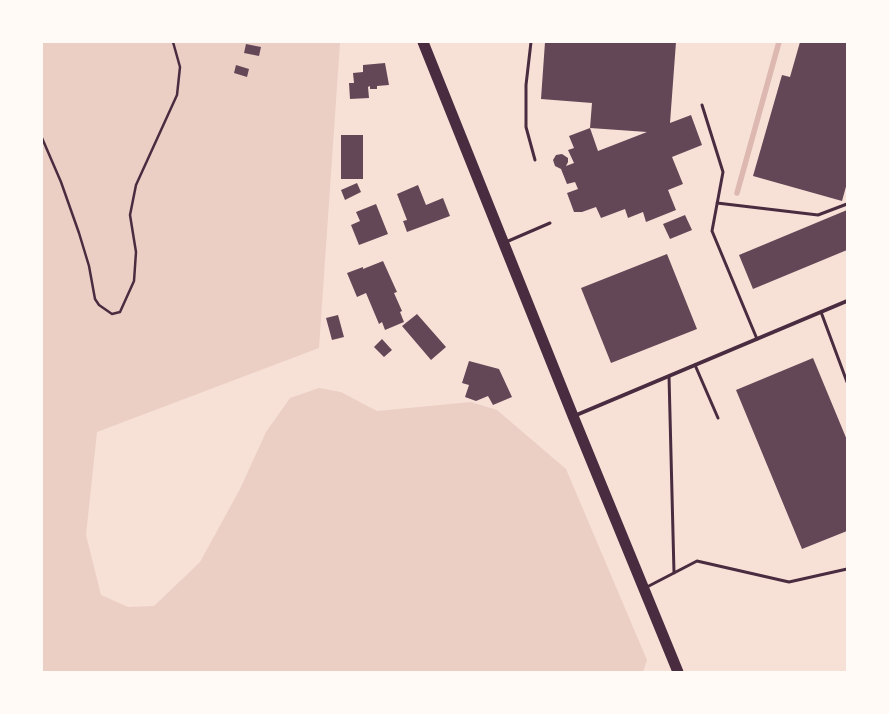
<!DOCTYPE html>
<html>
<head>
<meta charset="utf-8">
<style>
  body { margin:0 }
  #map { position:relative; width:889px; height:714px; overflow:hidden; background:#f7e1d7; font-family:Roboto,sans-serif }
  canvas { display:block }
  .frame { position:absolute; inset:0; border:43px solid #fffaf5; pointer-events:none }
</style>
</head>
<body>
<div id="map">
<canvas width="889" height="714"></canvas>
<div class="frame"></div>
</div>
<script>
const g = document.querySelector('canvas').getContext('2d');
g.lineJoin = 'round';
function paint(path, color) {
  g.fillStyle = color;
  g.fill(path, 'evenodd');
}
function strokePath(path, color, width, dash) {
  g.strokeStyle = color;
  g.lineWidth = width;
  g.lineCap = dash ? 'butt' : 'round';
  g.setLineDash(dash || []);
  g.stroke(path);
}
const green = new Path2D(`
  M42,42l298,1 -21,305 -222,84 -11,103 15,60 27,12 26,-1 46,-44 40,-73 26,-57 24,-34 29,-10 22,4 36,19 94,-9 26,8 69,59 81,191 -4,12h-601z`);
const stream = new Path2D(`
  M737,193l42,-151`);
const building = new Path2D(`
  M545,42h131l-6,81 21,-8 11,30 -30,12 11,27 -15,6 8,20 -30,12 -3,-10 -15,6 -3,-9 -24,9 -5,-11 -14,5h-8l-7,-19 11,-4 -3,-7 -8,2 -6,-15 -6,-3 -2,-6 3,-5 6,-1 6,4v4l-2,4 8,-3 -6,-13 6,-2 -5,-12 21,-8 2,-25 -51,-4zM590,128l57,4 -49,19z
  M800,42h47v141l-5,18 -89,-25 29,-101 8,2z
  M246,44l15,3 -2,9 -15,-3z
  M385,63l4,22 -12,1v3h-7v-3l-2,1 1,11 -19,1 -1,-16h5l-1,-10 10,-1v-7z
  M236,65l13,4 -2,8 -13,-4z
  M341,135h22v44h-22z
  M357,183l4,9 -16,8 -4,-10z
  M418,185l8,20 17,-7 7,18 -43,16 -4,-11 4,-1 -10,-26z
  M376,204l12,30 -29,11 -8,-20 9,-4 -4,-9z
  M847,210v40l-94,39 -14,-34z
  M685,215l7,15 -22,9 -7,-15z
  M667,254l30,75 -86,34 -30,-75z
  M383,261l14,31 -3,1 8,18 -2,1 4,10 -19,8 -3,-8 -3,2 -13,-31 -9,4 -10,-24 16,-6v2z
  M417,314l29,33 -15,13 -29,-34z
  M338,315l6,22 -12,3 -6,-22z
  M382,339l10,11 -8,7 -10,-10z
  M813,358l34,82v91l-45,18 -66,-159z
  M469,361l30,8 13,28 -19,8 -5,-9 -12,5 -11,-4 4,-12 -7,-2z`);
const path = new Path2D(`
  M42,138l19,44 18,51 10,33 6,33 4,6 13,9 8,-2 14,-31 2,-29 -6,-37 6,-30 41,-90 3,-28 -7,-25`);
const service = new Path2D(`
  M531,42l-5,43v42l9,33
  M702,105l21,67 -11,59 45,108
  M717,203l101,12 29,-11
  M506,242l44,-19
  M821,312l26,70
  M695,365l23,53
  M669,376l5,197
  M645,588l52,-27 92,21 58,-13`);
const minor = new Path2D(`
  M574,416l273,-115`);
const trunk = new Path2D(`
  M423,42l150,374 105,256`);
paint(green, '#ebcfc5');
strokePath(stream, '#dcb8b0', 5.5);
paint(building, '#644757');
strokePath(path, '#4a2c40', 2.5);
strokePath(service, '#4a2c40', 3);
strokePath(minor, '#4a2c40', 4);
strokePath(trunk, '#4a2c40', 11);
</script>
</body>
</html>
